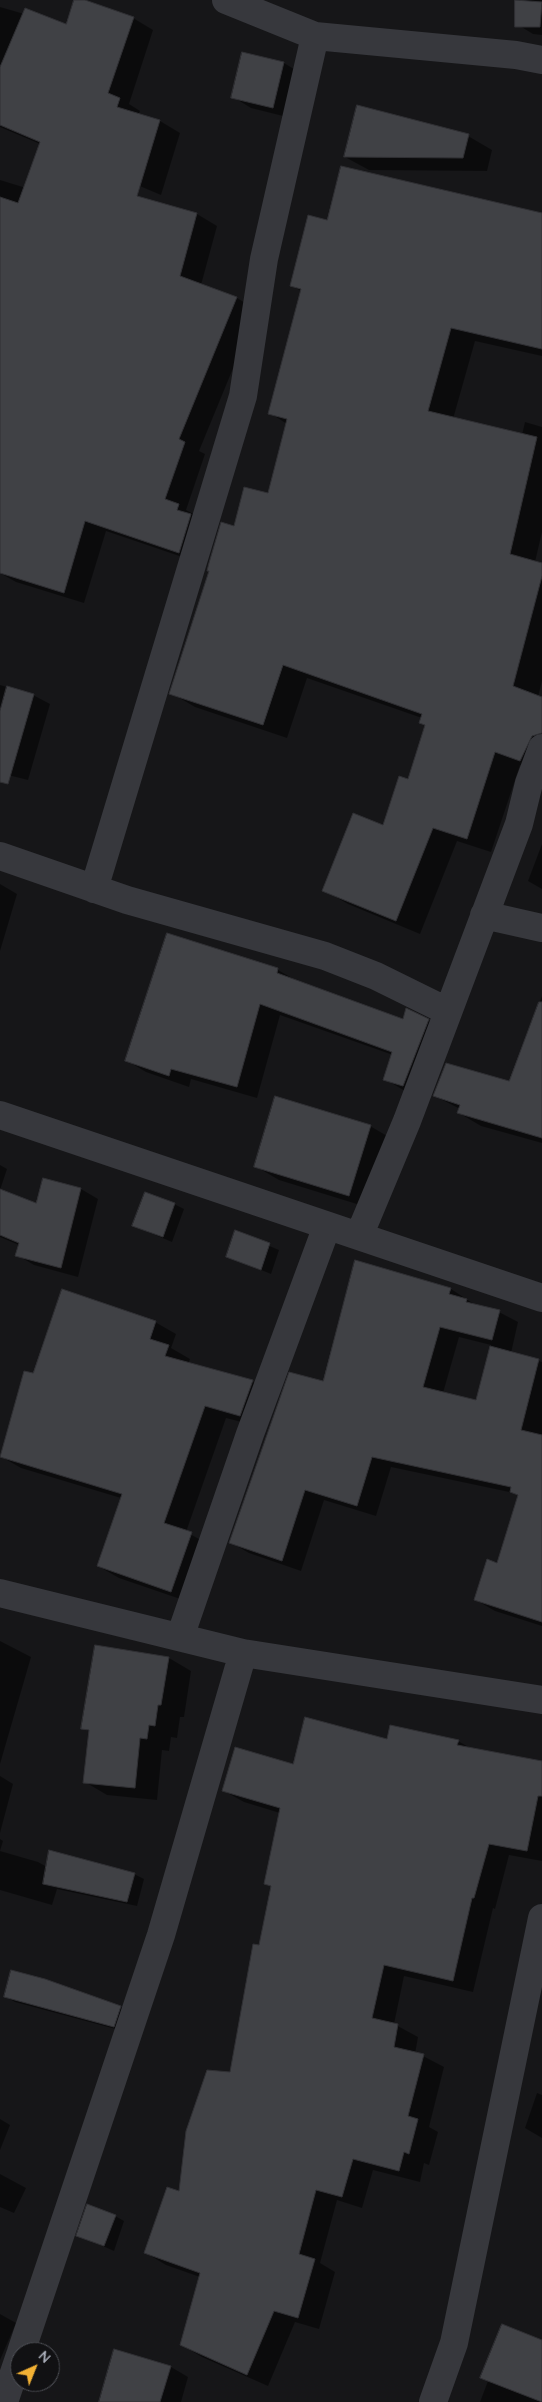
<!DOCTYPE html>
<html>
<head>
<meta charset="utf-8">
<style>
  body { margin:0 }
  #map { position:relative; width:542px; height:2402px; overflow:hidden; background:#161618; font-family:Quicksand,sans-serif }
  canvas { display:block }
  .north { position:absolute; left:10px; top:2342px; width:50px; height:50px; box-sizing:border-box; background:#111113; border:1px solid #4d4f55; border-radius:50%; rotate:44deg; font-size:14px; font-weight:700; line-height:20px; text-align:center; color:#a8adb8 }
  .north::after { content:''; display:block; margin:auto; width:18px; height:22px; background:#f2b134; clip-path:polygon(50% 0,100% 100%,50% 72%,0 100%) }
</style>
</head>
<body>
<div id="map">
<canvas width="542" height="2402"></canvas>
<div class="north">N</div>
</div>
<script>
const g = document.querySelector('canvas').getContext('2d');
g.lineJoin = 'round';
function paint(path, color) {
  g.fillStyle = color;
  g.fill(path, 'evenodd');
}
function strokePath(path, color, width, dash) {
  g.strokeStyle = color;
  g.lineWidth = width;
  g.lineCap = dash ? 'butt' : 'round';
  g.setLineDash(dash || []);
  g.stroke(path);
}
const shadow = new Path2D(`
  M75,0l58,18 20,12 -24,74 11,7 -2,4 22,6 20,12 -19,62 -161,-68v-120l66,19z
  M519,0h23v35l-9,-1 -18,-11z
  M243,53l41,10 18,11 -11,44 -40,-10 -18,-11z
  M468,136l24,14 -5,21 -118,-1 -24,-13z
  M0,180l140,43 8,-22 49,13 20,12 -16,59 36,13 20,12 -58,141 6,3 -19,56 13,7 1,46 -94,-32 -22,72 -68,-21 -16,-9z
  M542,214v142l-67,-15 -22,78 69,16 3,-13 17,5v105l-7,30 7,2v117l-4,16 4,2v74l-22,-8 -29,87 -34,-11 -37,93 -72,-30 -24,-14 60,-64 25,-46 17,-55 -4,-7 -115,-40 -20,60 -92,-31 -24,-14 64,-165 34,-34 18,-70 -17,-11 31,-122 -10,-6 37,-64z
  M0,685l33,10 17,9 -22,76 -28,-7z
  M542,844v45l-14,-8z
  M0,884l17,10 -17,57z
  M278,970l19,11 107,39h24l20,12 -43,59 -20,-12 8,-24 -113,-40 -23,83 -66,-19 -2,8 -43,-15 -20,-12z
  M542,996v147l-61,-17 -22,-13 1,-4 -25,-13 75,-13z
  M370,1126l24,14 -21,69 -94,-29 -24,-14z
  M0,1165l7,4 -7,21z
  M81,1189l17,10 -20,78 -44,-12 -17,-10 2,-10 -19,-8v-47l37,15z
  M174,1204l10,5 -12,33 -38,-16z
  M236,1232l43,18 -8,24 -44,-18z
  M451,1289l26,17 22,6 19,10 -7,31 31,9v264l-47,-15 -19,-11 22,-35 21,-69 -5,-3 -123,-26 -15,49 -52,-16 -23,71 -52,-18 -19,-11 94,-159zM459,1337l32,8 -14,57 -34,-9z
  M155,1322l21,12 -5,14 19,11 -2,5 65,18 21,12 -13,33 -35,-9 -40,114 26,14 -20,57 -73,-25 -21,-12 23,-68 -100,-30 -21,-12 33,-81z
  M0,1641l31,16 -31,107z
  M169,1658l22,13 -7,46h-4l-3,21 -6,-1 -2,14 -7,-1 -5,50 -50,-5 -22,-13 5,-50 -7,-4z
  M388,1740l70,1 14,8 70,14v98l-33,-6 -14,54 -2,-1 -20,84 -69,-16 -10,48 24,13 -3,17 8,2 21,11 -15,60 9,5 -9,33 -5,-2 -4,19 -47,-12 -11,38 -25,-8 -17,63 15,9 -16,57 -24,-7 -27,64 -66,-29 -20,-12 18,-68 -34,-12 -20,-12 34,-60 52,-119 40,-187 -6,-3 14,-71 -36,-11 -20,-11 70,-25z
  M0,1776l13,8 -13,49z
  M0,1839l3,2 -3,10 38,11 9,5 87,7 10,5 -7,27 -80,-17 -5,16 -52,-15z
  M6,1997l114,10 10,5 -7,19 -108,-29z
  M537,2093l5,2v43l-17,-10z
  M0,2119l10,6 -10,25z
  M0,2174l26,14 -12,25 -14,-6z
  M115,2216l9,5 -10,30 -36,-16z
  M0,2314l16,9 -16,37z
  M542,2342v60h-62l8,-21 -7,-4z
  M171,2367l17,10 -7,25h-81z`);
const building = new Path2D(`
  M74,0h11l49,17 -26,76 12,5 -3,9 43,13 -23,76 60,17 -17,63 57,21 -58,142 6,3 -20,57 14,5 -2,6 14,4 -12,39 -94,-32 -21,72 -64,-20v-376l18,6 22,-61 -40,-17v-58l25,-59 41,16z
  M515,0l27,2 -2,25h-25z
  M242,52l42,10 -11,46 -42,-10z
  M357,105l112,29 -6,24 -119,-1z
  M341,166l201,47v136l-91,-21 -23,83 109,26 -27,117 32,9v13l-29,110 29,11v36l-10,3 -12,25 -25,-9 -28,87 -34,-11 -37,93 -74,-30 31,-78 30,12 16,-49 9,3 17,-54 -6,-2 3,-9 -139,-49 -20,60 -94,-31 40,-123h-2l2,-8 12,-41 13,4 10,-39 24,6 19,-74 -19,-5 33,-125 -11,-3 18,-71 19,5z
  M7,686l27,8 -26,90 -8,-2v-71z
  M167,933l111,35 -1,5 126,46 3,-11 23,11 -26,67 -20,-6 9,-28 -132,-48 -23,83 -66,-18 -2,7 -44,-15z
  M539,1002h3v136l-85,-25 3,-8 -27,-9 13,-33 63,18z
  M275,1096l96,29 -22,71 -95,-29z
  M43,1178l38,10 -20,80 -46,-12 4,-13 -19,-8v-46l36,14z
  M145,1192l30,11 -12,34 -31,-11z
  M235,1230l35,13 -9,27 -35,-13z
  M355,1260l96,28 -2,6 18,5 -1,3 34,8 -8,30 -52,-13 -17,60 53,13 14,-54 49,13 -18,71 21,5v187l-68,-22 13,-41 10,4 21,-68 -8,-3 1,-5 -139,-30 -15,49 -52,-16 -23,71 -53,-18 60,-171 34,9z
  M62,1289l94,32 -6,18 19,6 -4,11 88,24 -13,36 -35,-10 -41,117 28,9 -21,60 -74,-26 25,-72 -122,-37 24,-86 9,2z
  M95,1645l74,12 -8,48h-3l-3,21 -6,-1 -2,14 -7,-1 -5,50 -52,-5 6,-53 -8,-1z
  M305,1717l82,22 3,-14 69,15 -2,5 85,16v35h-4l-11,55 -38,-7 -15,54h-2l-19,83 -69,-16 -12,53 26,6 -4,23 30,7 -16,62 10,3 -9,35 -5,-2 -5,19 -46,-12 -11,38 -26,-7 -17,64 16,5 -17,59 -24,-7 -27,64 -67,-30 20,-72 -56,-20 23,-66 12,4 7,-60 21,-61 23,2 23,-128 6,1 12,-59 -7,-2 16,-76 -58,-17 13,-44 58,17z
  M49,1850l86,23 -8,29 -84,-18z
  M11,1970l34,9 76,27 -7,21 -110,-30z
  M87,2204l29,11 -12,31 -28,-10z
  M502,2324l40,16v62l-62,-24z
  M114,2349l57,17 -11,36h-61z`);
const street = new Path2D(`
  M226,0l89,36 201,19 26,5
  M0,856l127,44 198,56 51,20 71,35
  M94,889l149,-493 21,-137 51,-223
  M484,915l58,13
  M0,1115l542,183
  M359,1236l48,-115 112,-297 10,-41 13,-35
  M0,1593l243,60 299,47
  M180,1637l70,-203 77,-208
  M21,2352l140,-417 82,-282
  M4,2402l16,-47
  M433,2402l21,-59 88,-425`);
paint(shadow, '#0007');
paint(building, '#404145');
strokePath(building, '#303034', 1);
strokePath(street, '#37383d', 28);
</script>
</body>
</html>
